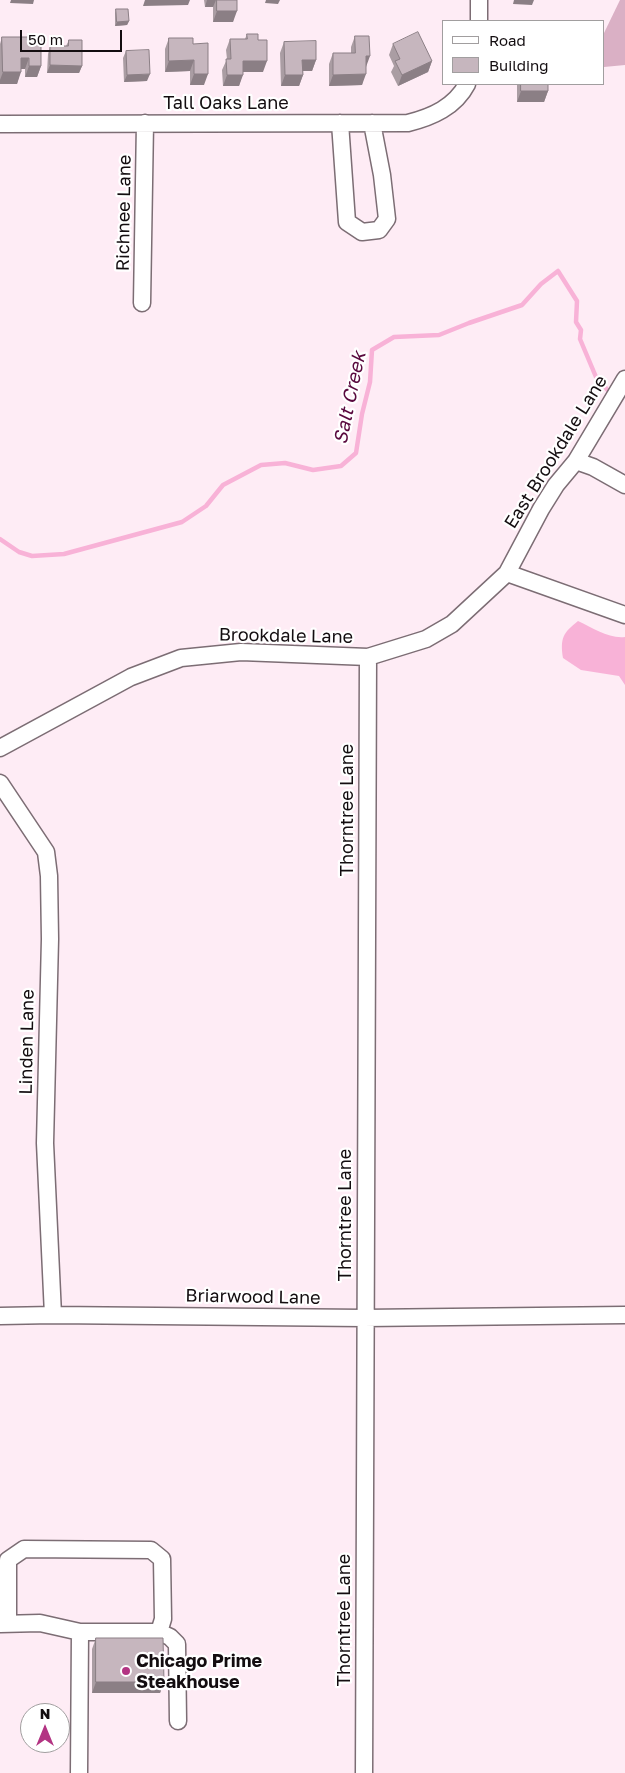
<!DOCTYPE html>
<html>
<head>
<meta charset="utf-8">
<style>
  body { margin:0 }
  #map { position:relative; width:625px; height:1773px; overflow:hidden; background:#feecf5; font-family:"Golos Text",sans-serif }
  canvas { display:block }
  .legend { position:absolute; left:442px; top:20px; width:162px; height:65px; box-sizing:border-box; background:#fff; border:1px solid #a19e9f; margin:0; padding:6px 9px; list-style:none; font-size:15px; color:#130d10 }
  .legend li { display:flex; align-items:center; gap:10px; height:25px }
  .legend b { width:25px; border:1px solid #a19e9f }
  .north { position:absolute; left:20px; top:1703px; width:50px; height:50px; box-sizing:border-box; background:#fff; border:1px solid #a19e9f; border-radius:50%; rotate:0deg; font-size:14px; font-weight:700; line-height:20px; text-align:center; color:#130d10 }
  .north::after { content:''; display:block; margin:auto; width:18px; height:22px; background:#b33483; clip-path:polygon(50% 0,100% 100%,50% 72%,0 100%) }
  .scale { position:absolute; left:20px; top:30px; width:102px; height:22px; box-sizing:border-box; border:2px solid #130d10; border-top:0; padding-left:6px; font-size:15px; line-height:18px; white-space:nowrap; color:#130d10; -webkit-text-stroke:4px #fff; paint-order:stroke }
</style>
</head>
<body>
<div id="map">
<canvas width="625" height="1773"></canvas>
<ul class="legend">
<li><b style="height:6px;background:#fff"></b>Road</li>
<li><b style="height:14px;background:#c6b6be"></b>Building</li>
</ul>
<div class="north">N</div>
<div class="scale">50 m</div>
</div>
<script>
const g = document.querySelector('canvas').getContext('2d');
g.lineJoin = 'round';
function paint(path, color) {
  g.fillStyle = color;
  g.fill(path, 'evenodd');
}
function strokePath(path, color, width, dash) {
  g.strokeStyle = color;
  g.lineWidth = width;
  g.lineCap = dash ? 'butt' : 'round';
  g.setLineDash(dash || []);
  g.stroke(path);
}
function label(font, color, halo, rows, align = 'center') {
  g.font = font + ' "Golos Text",sans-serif';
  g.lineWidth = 4.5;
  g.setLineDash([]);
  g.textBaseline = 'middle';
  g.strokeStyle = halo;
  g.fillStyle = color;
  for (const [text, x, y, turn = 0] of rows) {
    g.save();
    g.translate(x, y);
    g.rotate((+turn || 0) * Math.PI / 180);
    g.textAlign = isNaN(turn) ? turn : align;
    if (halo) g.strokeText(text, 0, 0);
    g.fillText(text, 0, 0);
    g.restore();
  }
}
const green = new Path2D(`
  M620,0h5v65l-21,2v-34z`);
const water = new Path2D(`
  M578,621c15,7 31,18 47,16v48l-6,-9 -38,-6 -18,-12c-3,-20 0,-25 15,-37z`);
const stream = new Path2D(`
  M0,539l19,13 13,4 32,-2 118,-32 24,-16 17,-21 38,-20 24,-2 28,7 28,-4 15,-13 6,-39 8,-32 2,-32 22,-13 45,-2 30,-12 53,-18 19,-21 17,-13 19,30 -1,21 5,8 -1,9 16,38 16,18`);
const minor = new Path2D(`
  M479,21v-21
  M340,123l7,99 15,10 17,-2 8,-11 -5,-44 -10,-52
  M0,124l408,-1c24,-6 47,-16 59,-39
  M142,303l3,-180
  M576,461l17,6 32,18
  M507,573l118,42
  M0,748l131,-71 50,-19 60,-6 127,5 58,-18 26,-15 55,-51 34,-64 15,-24 20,-24 49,-82
  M0,783l46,69 3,24 1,63 -5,204 8,172
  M0,1316l53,-1 311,3 261,-3
  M0,1624l40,-1 40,9h79l4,-13 -1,-60 -11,-9 -127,-1 -16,11v64
  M159,1632l11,5 7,7 1,77
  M79,1773l1,-141
  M364,1773l4,-1116`);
const wall = new Path2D(`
  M204,0h33l-4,22h-20v-15h-8z
  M116,9l13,12 -2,4 -12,1v-13z
  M247,34l11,6 5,32h-20l-4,14h-16l-1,-16 5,-11 -1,-9 4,-11h15z
  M355,36l11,30 -4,19 -33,1v-22l4,-11h18v-6z
  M2,37l39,29 -4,11h-12v-8h-4l-4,15h-17v-40z
  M169,38l24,6 11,41h-14v-14l-25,1v-23z
  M69,40l13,26 -3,7h-32l1,-19 2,-8h16z
  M284,42l32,18 -4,11h-9v4l-4,11h-18l-1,-33z
  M393,44l39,17 -4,11 -30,14 -7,-14 3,-6 -5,-11z
  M126,51l21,30 -23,1 -1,-24z
  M517,84h31v7l-4,11h-27z
  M96,1638l68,44 -4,11h-68v-44z`);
const shadedWall = new Path2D(`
  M11,0h23l-1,4 -23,-1z
  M145,0h45l-2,5 -45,1z
  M207,0h9l-3,7h-8z
  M266,0h14l-2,4 -13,-1z
  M514,0h20l-2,5 -19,-1z
  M217,11h20l-4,11h-20z
  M129,21l-2,4 -12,1 2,-4z
  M366,56h4l-4,11z
  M21,58h8l-4,11h-8z
  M194,60l-4,11 -25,1 4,-11z
  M302,60h14l-4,11h-14z
  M243,61h24l-4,11h-24z
  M432,61l-4,11 -30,14 4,-11z
  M50,65l32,1 -3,7h-32z
  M29,66h12l-4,11h-12z
  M3,72h18l-4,12h-17v-4z
  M150,74l-3,7 -23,1 3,-7z
  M194,74h14l-4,11h-14z
  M366,74l-4,11 -33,1 4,-11z
  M227,75h16l-4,11h-16z
  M285,75h18l-4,11h-18z
  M521,91h27l-4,11h-27z
  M96,1682h68l-4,11h-68z`);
const building = new Path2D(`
  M217,0h20v11h-20z
  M116,9h12l1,12 -12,1z
  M418,32l14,29 -30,14 -7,-14 5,-2 -7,-15z
  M247,34h11v6h9v21h-24v14h-16l-1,-16h5l-1,-20h17z
  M355,36h14l1,20h-4v18l-33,1v-22h22z
  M2,37h39v29h-12v-8h-8v14h-18z
  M169,38h24v6l15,-1v31h-14v-14l-25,1z
  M69,40h13v26l-32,-1v-19h18z
  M316,41v19h-14l1,15h-18l-1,-33z
  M149,50l1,24 -23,1 -1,-24z
  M521,84h27v7h-27z
  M96,1638h67l1,44h-68z`);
const markers = [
  [126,1671,5,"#b33483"]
];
const streetNames = [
  ["Tall Oaks Lane",226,103],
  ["Richnee Lane",124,213,-89],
  ["East Brookdale Lane",556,452,-58],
  ["Brookdale Lane",286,636,1],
  ["Thorntree Lane",347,810,-90],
  ["Linden Lane",27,1042,-89],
  ["Thorntree Lane",345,1215,-90],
  ["Briarwood Lane",253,1297,1],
  ["Thorntree Lane",344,1620,-90]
];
const poiNames = [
  ["Chicago Prime",136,1661],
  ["Steakhouse",136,1682]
];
const waterNames = [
  ["Salt Creek",350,398,-78]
];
paint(green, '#dab0c5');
paint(water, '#f8b2d7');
strokePath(stream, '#f8b2d7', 4.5);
strokePath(minor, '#7c6d74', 19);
strokePath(minor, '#fff', 16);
paint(wall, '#aa9da3');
paint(shadedWall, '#8b7f85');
paint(building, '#c6b6be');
strokePath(building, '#8b7f85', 1);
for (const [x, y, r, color] of markers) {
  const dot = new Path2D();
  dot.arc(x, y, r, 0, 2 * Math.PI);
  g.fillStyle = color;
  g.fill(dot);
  strokePath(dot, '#fff', 2);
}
label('18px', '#130d10', '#fff', streetNames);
label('bold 18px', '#130d10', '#fff', poiNames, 'left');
label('italic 19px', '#59093e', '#fff', waterNames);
</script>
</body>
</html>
